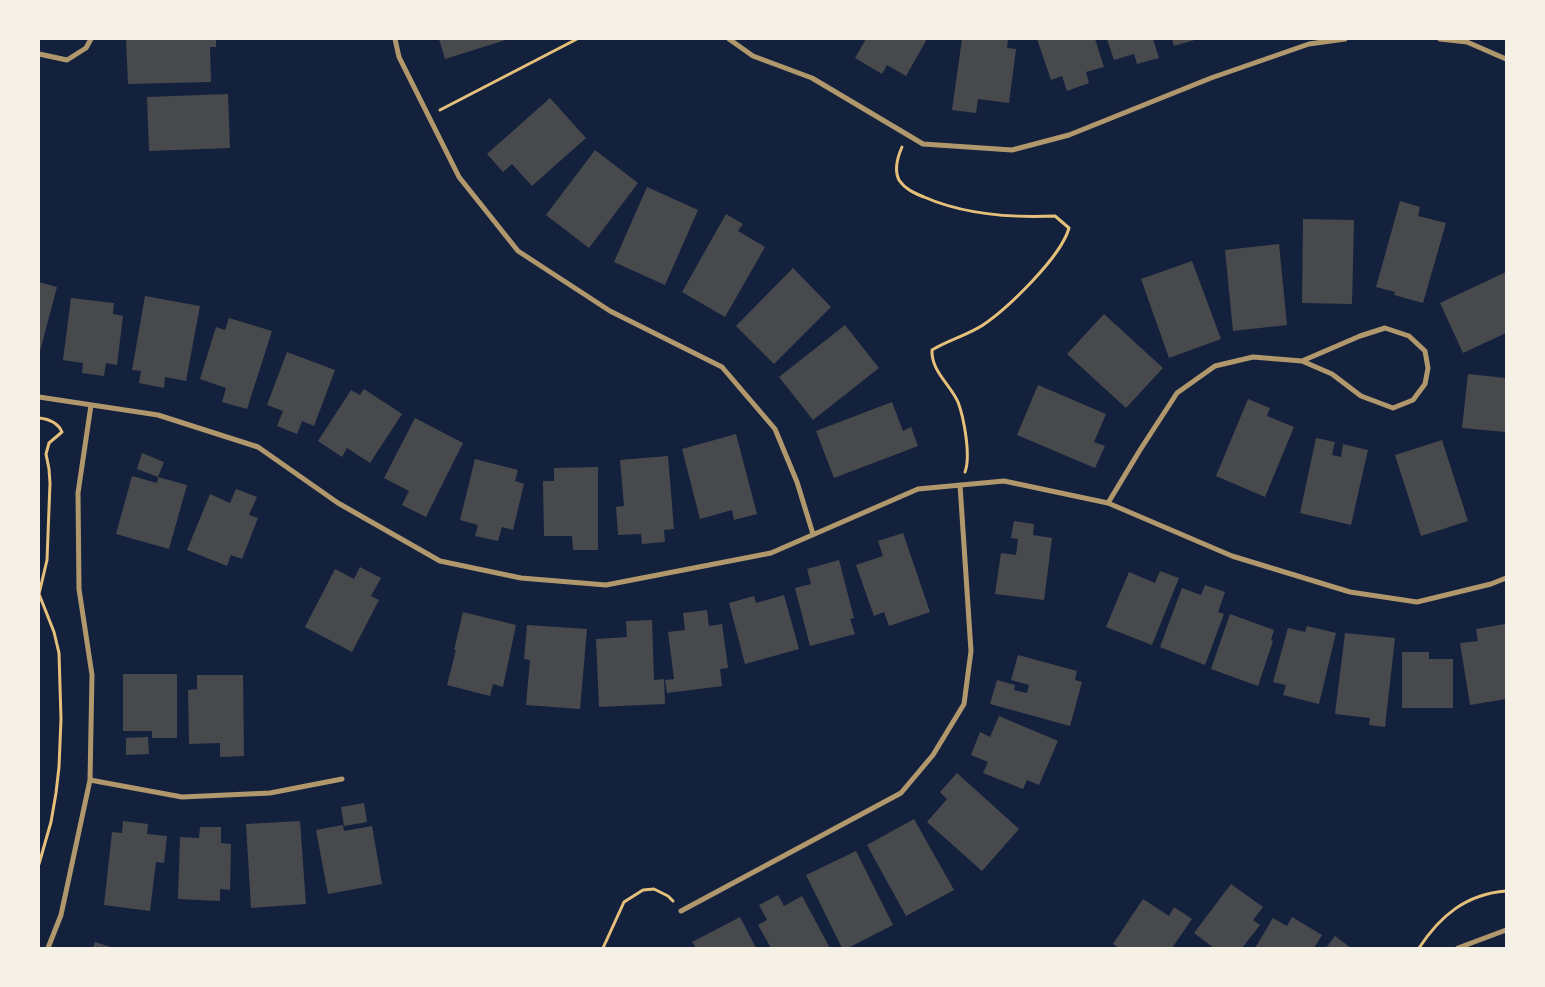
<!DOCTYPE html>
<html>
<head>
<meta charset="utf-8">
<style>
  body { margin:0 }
  #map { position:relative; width:1545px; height:987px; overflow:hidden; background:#14213d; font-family:Montserrat,sans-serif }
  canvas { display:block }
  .frame { position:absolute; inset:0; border:40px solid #f6f1e7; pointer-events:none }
</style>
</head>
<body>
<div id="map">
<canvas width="1545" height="987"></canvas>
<div class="frame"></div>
</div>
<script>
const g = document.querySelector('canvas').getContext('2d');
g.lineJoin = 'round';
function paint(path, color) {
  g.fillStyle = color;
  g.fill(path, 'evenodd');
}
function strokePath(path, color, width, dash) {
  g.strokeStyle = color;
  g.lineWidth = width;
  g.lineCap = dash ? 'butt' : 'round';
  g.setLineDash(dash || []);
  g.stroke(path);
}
const building = new Path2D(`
  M126,39h90v8h-6l1,35 -83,2z
  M439,39h70l-64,20z
  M866,39h61l-21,37 -19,-11 -5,9 -27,-16z
  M962,39h46l-1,9 9,1 -7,54 -31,-4 -2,14 -24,-3z
  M1037,39h58l9,28 -18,5 3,11 -22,8 -5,-15 -11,4z
  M1107,39h46l6,19 -22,6 -3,-10 -20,6z
  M1172,39h26l-24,7z
  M228,94l2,54 -81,3 -2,-54z
  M550,98l36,40 -54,48 -20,-22 -9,8 -16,-18z
  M595,150l43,33 -49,65 -43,-33z
  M647,187l51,23 -33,75 -51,-23z
  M1400,201l20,6 -2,9 28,7 -23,80 -29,-8 1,-3 -19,-5z
  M726,214l17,10 -5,7 27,16 -40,70 -43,-25z
  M1303,219l51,1 -2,84 -50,-1z
  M1279,244l8,81 -54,6 -8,-81z
  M1192,261l29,78 -52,19 -28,-79z
  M793,268l38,39 -57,57 -38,-38z
  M1506,272v61l-43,20 -23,-50z
  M39,282l18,5 -18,68z
  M145,296l55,10 -14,75 -21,-4 -1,11 -25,-5 2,-12 -9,-1z
  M71,298l43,5 -1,11 10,2 -6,49 -11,-2 -2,13 -22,-3 1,-10 -20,-3z
  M1104,314l59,54 -37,40 -59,-54z
  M229,318l43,13 -25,78 -25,-7 4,-14 -26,-9 16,-52 9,3z
  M845,325l34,43 -66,52 -34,-43z
  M287,352l48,18 -21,56 -12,-5 -5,13 -20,-8 6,-15 -16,-6z
  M1468,374l38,4v54l-44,-4z
  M1038,385l68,29 -12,28 11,4 -10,22 -78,-33z
  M364,389l38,25 -32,49 -23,-15 -5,9 -24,-16 33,-51 9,5z
  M1248,399l22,9 -3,8 27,11 -29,70 -49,-21z
  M892,402l11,29 8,-4 7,19 -84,32 -18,-47z
  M415,418l48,25 -37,74 -24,-12 7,-14 -25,-13z
  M736,434l21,80 -23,6 -2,-10 -32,9 -18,-70z
  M1316,438l19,4 -3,13 9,2 2,-13 25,6 -17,75 -51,-12z
  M1442,440l26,81 -47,15 -26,-81z
  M142,453l22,9 -6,15 -21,-8z
  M668,456l6,73 -10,1 1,12 -23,2 -1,-10 -23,1 -2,-28 8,-1 -4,-46z
  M475,459l43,11 -3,11 9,3 -11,46 -11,-3 -4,14 -23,-5 3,-11 -18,-5z
  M598,467v83h-25l-1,-14h-28l-1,-55h11v-13z
  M132,476l25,7 1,-6 29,8 -18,64 -53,-15z
  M236,489l21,8 -8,18 9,3 -16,41 -11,-4 -4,11 -40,-16 23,-56 20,9z
  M1014,521l20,3 -1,11 19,3 -8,62 -49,-6 6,-41 15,2 2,-16 -7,-1z
  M903,533l27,79 -41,14 -5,-14 -10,4 -18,-51 27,-9 -5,-15z
  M839,560l15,58 -4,1 5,15 -45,12 -15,-58 16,-4 -4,-15z
  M360,567l21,11 -10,18 8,4 -27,52 -47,-25 30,-58 19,10z
  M1160,571l19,7 -27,67 -46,-18 23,-55 26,11z
  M1205,585l20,7 -7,20 6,2 -19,51 -45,-18 22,-59 19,7z
  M784,595l15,54 -54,15 -16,-61 25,-7 2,7z
  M707,610l2,16 13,-2 6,44 -8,1 2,17 -55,7 -2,-13 9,-1 -6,-47 17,-2 -2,-17z
  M463,612l53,13 -13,62 -10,-3 -3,12 -43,-11 9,-35h-2z
  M1230,614l44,16 -3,10 2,1 -15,45 -47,-17z
  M652,620l2,60 10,-1 1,25 -66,3 -3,-68 31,-2 -1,-16z
  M1505,624l1,75 -36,6 -10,-62 18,-2 -2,-12z
  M527,625l60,4 -7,80 -54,-4 4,-45 -6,-1z
  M1307,626l29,7 -17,71 -36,-9 3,-10 -13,-3 15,-54 17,4z
  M1345,633l50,5 -10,89 -16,-2 1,-7 -35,-4z
  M1402,652h27v7h24v49h-51z
  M1018,655l59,16 -2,9 7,2 -12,44 -80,-22 7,-24 18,5 -1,5 13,3 2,-8 -18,-5z
  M123,674h54v64h-25v-7h-29z
  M197,675h46l1,81 -24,1v-14l-31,1 -1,-54 9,-1z
  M999,716l59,25 -19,44 -12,-5 -4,9 -40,-16 5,-11 -17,-7 9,-23 10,5z
  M148,737l1,17 -23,1v-17z
  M957,773l62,56 -37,42 -55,-49 20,-23 -7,-7z
  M364,803l3,19 -23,4 -3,-19z
  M914,819l40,71 -48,26 -39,-71z
  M123,821l25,3 -1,10 20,2 -3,27 -8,-1 -6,49 -46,-6 8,-73 10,1z
  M300,821l6,83 -55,4 -5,-84z
  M343,825l1,6 28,-5 10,58 -54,10 -12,-64z
  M200,827h21v16l10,1 -1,46 -10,-1v12l-42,-2 2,-62 19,1z
  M856,851l37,74 -45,23h-6l-36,-73z
  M1231,884l32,23 -10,13 7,5 -18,23h-28l-20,-15z
  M778,895l6,11 18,-10 28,52h-59l-13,-23 9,-5 -8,-15z
  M1143,899l26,17 5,-9 18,12 -20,29h-53l-6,-4z
  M740,917l16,31h-60l-4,-6z
  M1292,917l30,18 -8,13h-59l18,-30 14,8z
  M1335,936l16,12h-25z
  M95,942l19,6h-21z`);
const path = new Path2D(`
  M440,110l137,-71
  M902,147c-4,9 -8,23 -3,33 6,9 15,13 25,17 41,18 86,21 131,19l14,12c-8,29 -61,80 -86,97 -15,10 -35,15 -51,25 -1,21 18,34 26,52 6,16 13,54 7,70
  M39,418c10,1 19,5 23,14l-13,11 -3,11 3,15 1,14 -3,77 -8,34 15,38 5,21 2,66 -2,48 -3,26 -5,29 -12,42
  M603,948l21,-46 19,-12 11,-1 14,7 5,5
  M1419,948c21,-32 47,-54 87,-57`);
const minor = new Path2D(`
  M395,39l4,18 60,120 59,74 92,60 112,56 53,62 22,53 16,52
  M729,39l24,17 59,22 111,66 89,6 57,-15 142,-57 98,-34 36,-5
  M1440,39l27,3 39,17
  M39,54l28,6 19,-12 5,-9
  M39,397l119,18 100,32 80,56 102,58 81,17 85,7 165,-32 147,-64 86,-8 104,22 124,53 118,36 67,10 74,-18 15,-6
  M1108,503l32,-53 37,-57 38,-27 38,-9 49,4 30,13 29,22 32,12 20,-8 12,-16 3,-16 -3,-17 -16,-15 -24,-8 -25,8 -58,25
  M90,780l92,17 88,-4 72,-14
  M681,911l220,-118 32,-38 31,-51 7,-53 -11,-166
  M48,948l13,-33 29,-135 2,-105 -13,-86 -1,-96 13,-88
  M1458,948l48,-18`);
paint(building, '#48494c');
strokePath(path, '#e5c07b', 3);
strokePath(minor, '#b1986c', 5);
</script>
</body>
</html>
